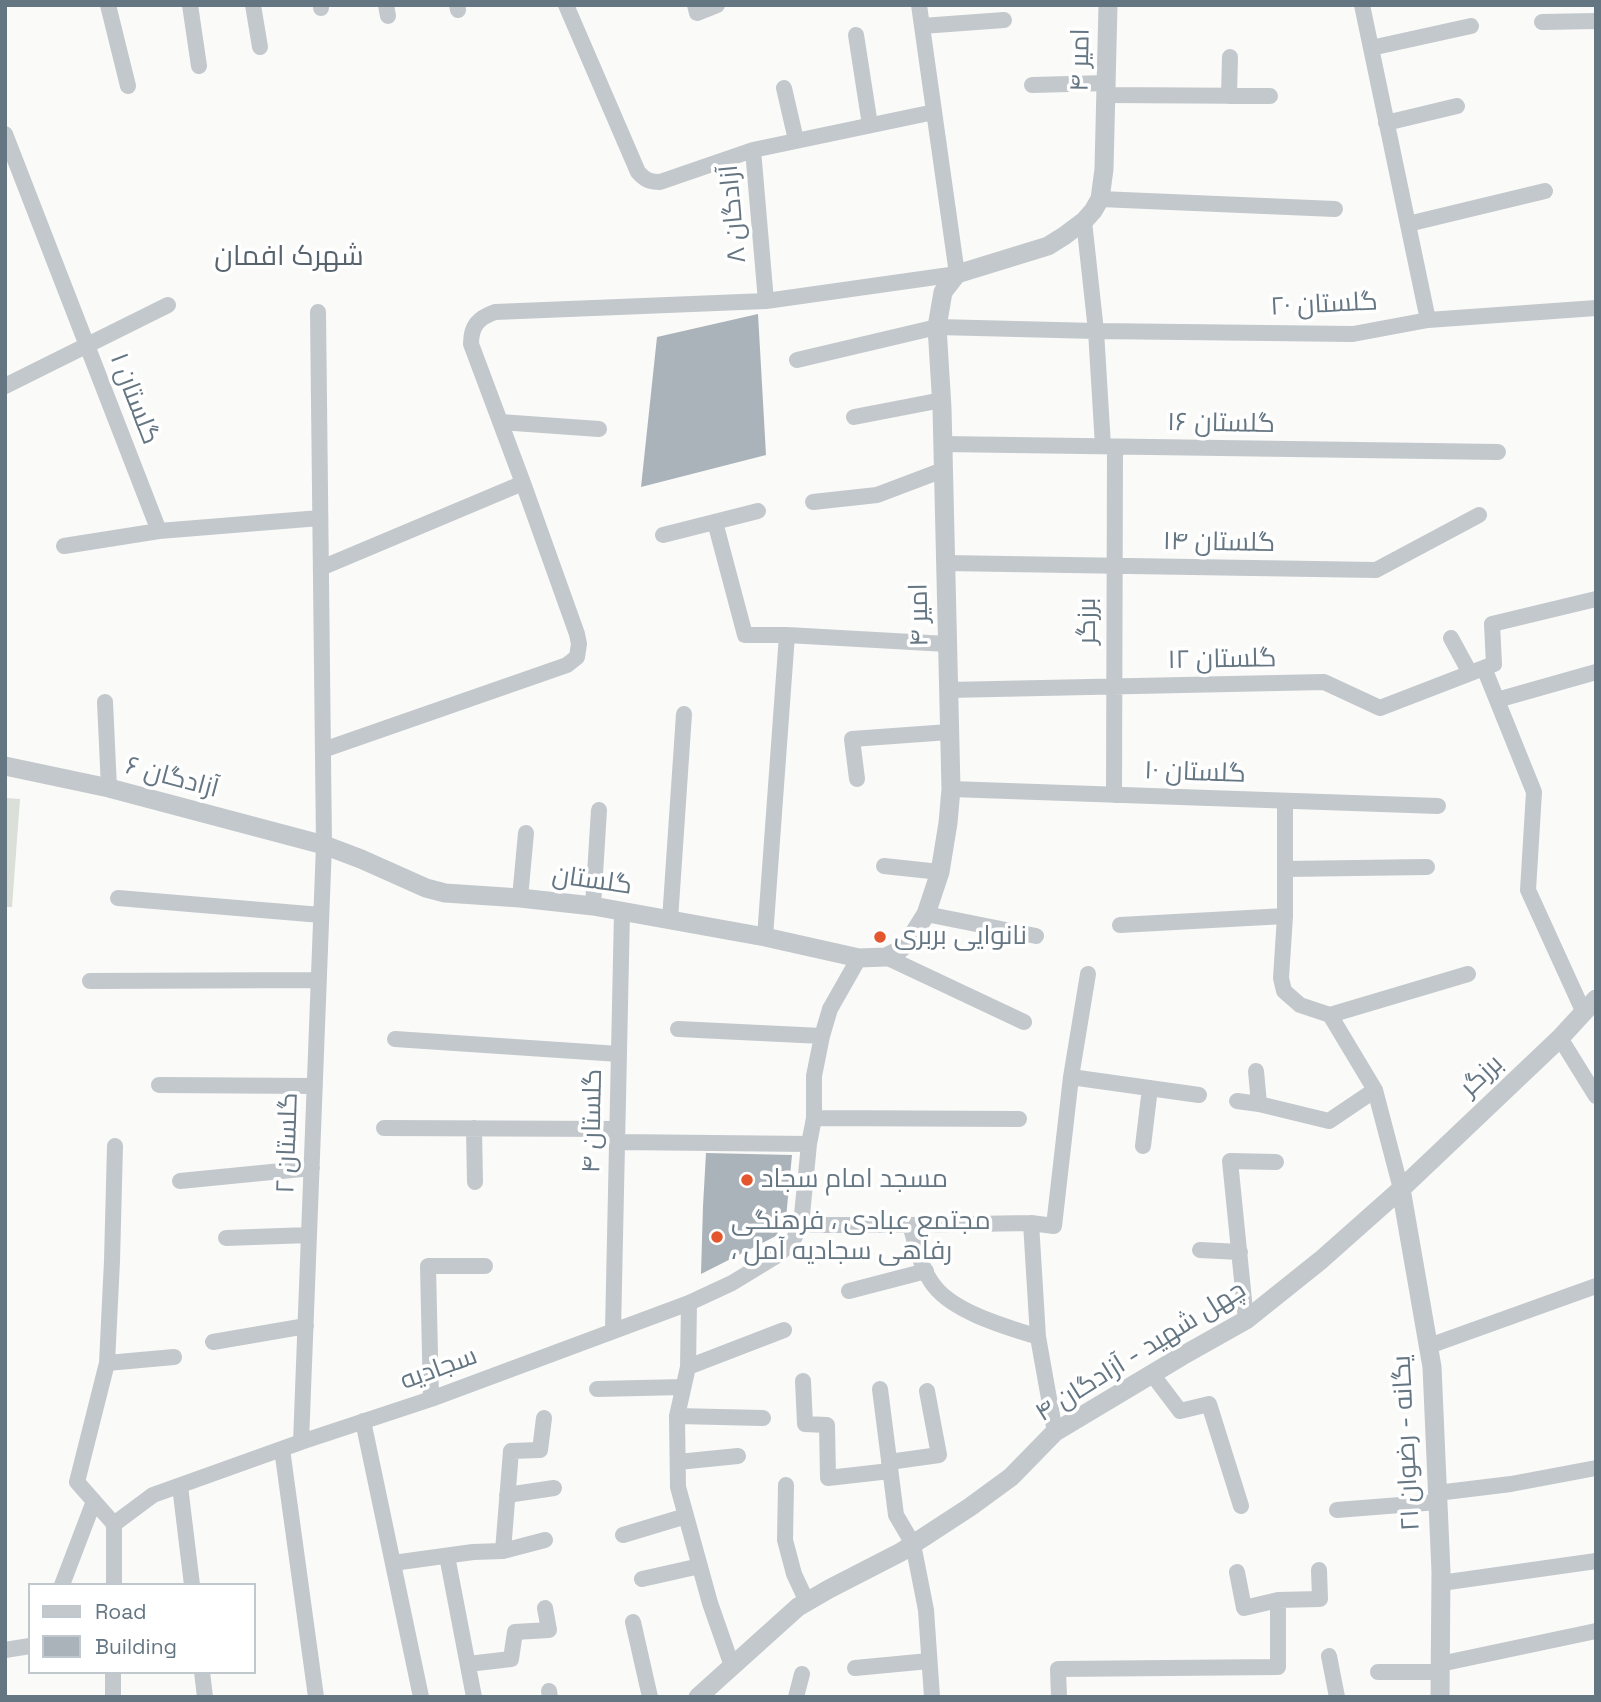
<!DOCTYPE html>
<html>
<head>
<meta charset="utf-8">
<style>
  body { margin:0 }
  #map { position:relative; width:1601px; height:1702px; overflow:hidden; background:#fafaf8; font-family:"Space Grotesk",sans-serif }
  canvas { display:block }
  .frame { position:absolute; inset:0; border:7px solid #657683; pointer-events:none }
  .legend { position:absolute; left:28px; top:1583px; width:228px; height:91px; box-sizing:border-box; background:#fff; border:2px solid #c1c8cd; margin:0; padding:9px 12px; list-style:none; font-size:21px; color:#657683 }
  .legend li { display:flex; align-items:center; gap:14px; height:35px }
  .legend b { width:35px; border:2px solid #c1c8cd }
</style>
</head>
<body>
<div id="map">
<canvas width="1601" height="1702"></canvas>
<div class="frame"></div>
<ul class="legend">
<li><b style="height:9px;background:#c3c8cc"></b>Road</li>
<li><b style="height:19px;background:#aab3b9"></b>Building</li>
</ul>
</div>
<script>
const g = document.querySelector('canvas').getContext('2d');
g.lineJoin = 'round';
function paint(path, color) {
  g.fillStyle = color;
  g.fill(path, 'evenodd');
}
function strokePath(path, color, width, dash) {
  g.strokeStyle = color;
  g.lineWidth = width;
  g.lineCap = dash ? 'butt' : 'round';
  g.setLineDash(dash || []);
  g.stroke(path);
}
function label(font, color, halo, rows, align = 'center') {
  g.font = font + ' "Space Grotesk",Cairo,sans-serif';
  g.lineWidth = 7;
  g.setLineDash([]);
  g.textBaseline = 'middle';
  g.strokeStyle = halo;
  g.fillStyle = color;
  for (const [text, x, y, turn = 0] of rows) {
    g.save();
    g.translate(x, y);
    g.rotate((+turn || 0) * Math.PI / 180);
    g.textAlign = isNaN(turn) ? turn : align;
    if (halo) g.strokeText(text, 0, 0);
    g.fillText(text, 0, 0);
    g.restore();
  }
}
const green = new Path2D(`
  M5,798l15,1 -8,108h-7z`);
const building = new Path2D(`
  M758,314l8,141 -125,32 16,-150z
  M706,1153l86,2 -6,63 -10,18 -75,38 2,-68z`);
const minor = new Path2D(`
  M108,5l20,81
  M190,5l9,61
  M253,5l7,42
  M321,5v3
  M386,5l2,11
  M457,5l1,5
  M566,5l72,167c7,8 12,10 22,10l93,-32 13,151 191,-27 -38,-269
  M695,5l2,8 20,-8
  M1362,5l66,315
  M1542,22l54,-1
  M922,26l82,-6
  M856,35l14,90
  M1371,48l100,-22
  M1032,85l75,-2
  M784,88l12,52
  M1106,95l164,1
  M1229,96l1,-39
  M1386,123l71,-17
  M5,134l154,397 161,-13
  M753,150l181,-38
  M1100,199l235,10
  M1084,221l12,110 7,115
  M1408,224l137,-33
  M797,360l140,-33 159,4 257,3 75,-14 168,-12
  M5,386l163,-81
  M854,417l88,-17
  M500,422l99,7
  M943,444l555,8
  M813,502l64,-7 66,-25
  M715,522l30,113h42l160,9
  M663,535l95,-24
  M64,546l95,-15
  M945,563l431,7 103,-55
  M321,568l202,-85
  M1451,638l19,35
  M1484,668l50,124 -6,98 56,123
  M948,690l376,-8 56,26 114,-44 -2,-40 104,-25
  M1497,700l99,-28
  M105,702l4,86
  M323,750l244,-85 10,-8 2,-13 -2,-10 -54,-151 -52,-139c0,-18 7,-26 24,-32l271,-11
  M857,779l-5,-40 97,-7
  M951,789l487,17
  M1114,795l1,-348
  M1285,801v115l-4,62 3,13 16,14 30,10 138,-41
  M884,866l56,6
  M1285,869l142,-2
  M118,898l203,17
  M520,898l6,-65
  M593,906l6,-96
  M926,914l110,22
  M670,920l14,-206
  M1120,925l165,-9
  M765,937l22,-302
  M886,957l138,65
  M90,981l229,-1
  M1330,1015l45,75 26,99
  M678,1029l144,7
  M1560,1038l36,58
  M395,1039l224,15
  M1256,1071l3,33
  M1071,1077l128,18
  M159,1085l156,1
  M1237,1101l22,3 70,17 46,-31
  M814,1118l205,1
  M384,1128l233,1
  M474,1128l1,54
  M617,1142l192,2
  M1143,1146l7,-58
  M180,1181l132,-13
  M1031,1223l7,114 17,95
  M801,1225h109c6,20 11,45 25,62 21,26 72,40 103,50
  M910,1225l121,-2 23,3 17,-149 17,-103
  M226,1238l83,-3
  M1200,1250l40,2
  M849,1291l77,-20
  M689,1303l-1,64 -11,49 1,71 32,116 22,63
  M1246,1320l-16,-159 46,1
  M613,1331l9,-419
  M213,1342l93,-16
  M1429,1346l167,-60
  M107,1363l67,-6
  M688,1367l96,-37
  M1152,1374l28,37 29,-7 32,102
  M803,1381l2,43 22,1 1,53 62,-7
  M597,1389l86,-2
  M880,1389l16,126 17,29 13,66 6,87
  M431,1399l-3,-133h57
  M677,1416l86,2
  M363,1421l58,276
  M301,1442l23,-597 -6,-533
  M282,1449l34,248
  M678,1462l60,-6
  M889,1462l50,-7 -12,-64
  M786,1485l-1,55 9,34 13,28
  M180,1486l12,99
  M1437,1493l74,-9 85,-16
  M507,1495l47,-7
  M1337,1510l101,-8
  M114,1524l39,-29 148,-53 130,-43 258,-96 43,-20 46,-28 14,-13 9,-17 8,-81 5,-26v-42l8,-40 8,-27 29,-51
  M114,1524l-37,-42 30,-119 5,-102 3,-115
  M623,1535l63,-19
  M503,1551l8,-100 29,-1 4,-32
  M447,1556l27,141
  M393,1563l80,-11 30,-1 42,-11
  M1237,1572l7,36 34,-8 42,-1 -1,-29
  M642,1579l58,-13
  M1441,1583l155,-22
  M62,1585l32,-84
  M114,1585v-61
  M633,1622l17,75
  M5,1650l25,-4
  M1329,1656l8,41
  M468,1664l43,-5 4,-27 34,-2 -4,-22
  M1440,1664l156,-33
  M855,1668l74,-7
  M202,1672l3,25
  M1378,1672h62
  M549,1691l1,6
  M113,1697v-25
  M796,1697l6,-23
  M1059,1697l-1,-28 220,-2v-67`);
const tertiary = new Path2D(`
  M5,766l104,22 215,57 37,14 65,29 19,5 75,5 73,8 172,31 94,21 27,-1 12,-6 11,-10 17,-27 14,-42 8,-49 3,-34 -9,-381 -5,-81 6,-35 14,-18 91,-28 16,-10 20,-15 9,-10 7,-12 4,-30 4,-164
  M1401,1189l31,178 9,205 -1,125
  M698,1697l100,-90 31,-18 72,-37 69,-45 41,-30 44,-45 127,-76 64,-36 75,-60 80,-71 159,-151 36,-39`);
const markers = [
  [880,937,7,"#e4572e"],
  [747,1180,7,"#e4572e"],
  [717,1237,7,"#e4572e"]
];
const streetNames = [
  ["امیر ۴",1081,60,-89],
  ["آزادگان ۸",734,214,-95],
  ["گلستان ۲۰",1324,305,-3],
  ["گلستان ۱",134,399,69],
  ["گلستان ۱۶",1221,424,1],
  ["گلستان ۱۴",1219,543,1],
  ["امیر ۴",920,615,-91],
  ["برزگر",1088,621,-90],
  ["گلستان ۱۲",1222,660,-1],
  ["گلستان ۱۰",1195,773,2],
  ["آزادگان ۶",172,778,15],
  ["گلستان",592,881,8],
  ["برزگر",1482,1076,-43],
  ["گلستان ۴",593,1121,-89],
  ["گلستان ۲",288,1143,-88],
  ["چهل شهید - آزادگان ۴",1141,1352,-32],
  ["سجادیه",439,1369,-20],
  ["یگانه - رضوان ۲۱",1407,1443,-93]
];
const poiNames = [
  ["نانوایی بربری",894,937],
  ["مسجد امام سجاد",761,1180],
  ["مجتمع عبادی ، فرهنگی",731,1222],
  ["، رفاهی سجادیه آمل",731,1252]
];
const neighbourhoodNames = [
  ["شهرک افمان",289,257]
];
paint(green, '#dadfd7');
paint(building, '#aab3b9');
strokePath(minor, '#c3c8cc', 16);
strokePath(tertiary, '#c3c8cc', 19);
for (const [x, y, r, color] of markers) {
  const dot = new Path2D();
  dot.arc(x, y, r, 0, 2 * Math.PI);
  g.fillStyle = color;
  g.fill(dot);
  strokePath(dot, '#fff', 2.5);
}
label('26px', '#657683', '#fff', streetNames);
label('26px', '#657683', '#fff', poiNames, 'left');
label('28px', '#57646e', '#fff', neighbourhoodNames);
</script>
</body>
</html>
